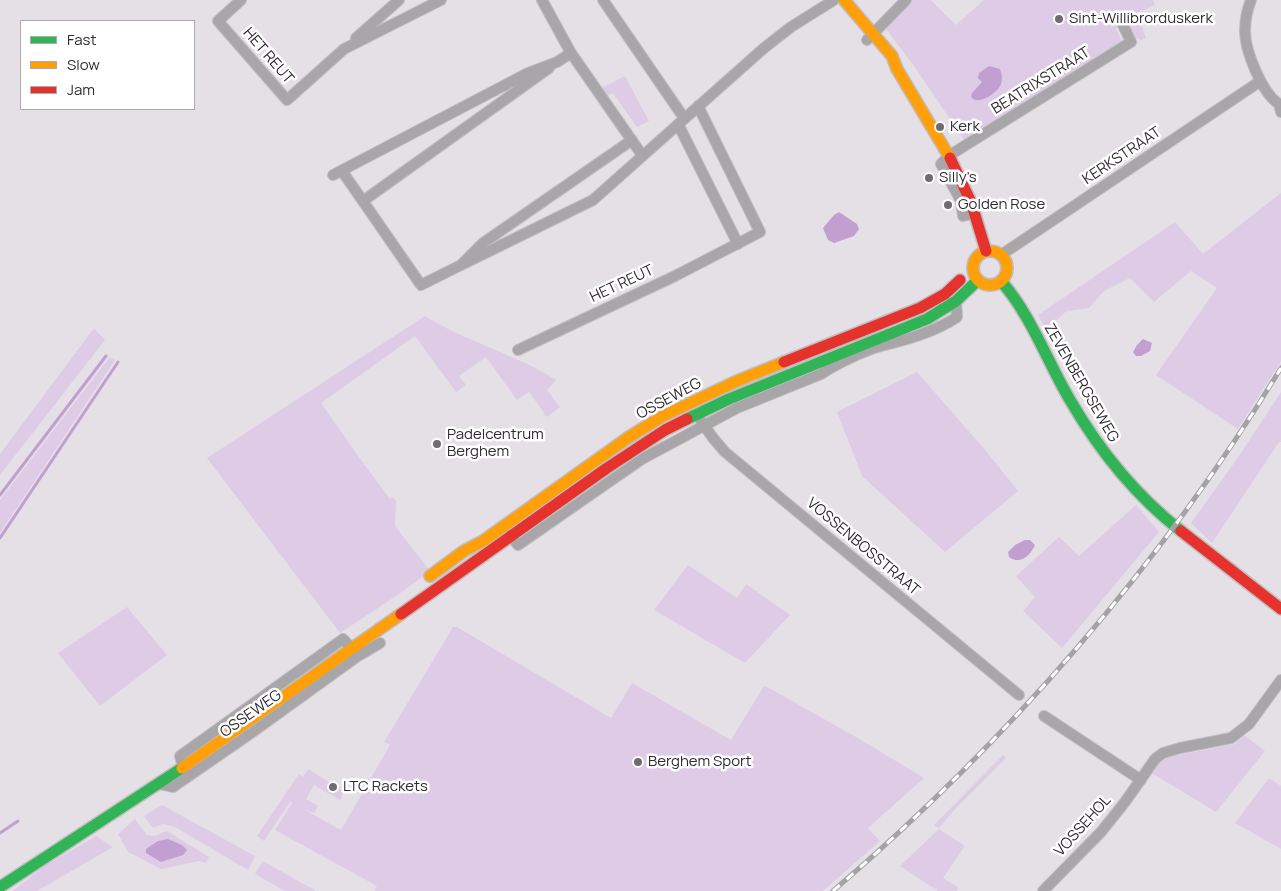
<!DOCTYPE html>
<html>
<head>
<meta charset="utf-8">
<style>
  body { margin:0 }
  #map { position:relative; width:1281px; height:891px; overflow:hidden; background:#e4e0e6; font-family:Manrope,sans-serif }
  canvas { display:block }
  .legend { position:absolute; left:20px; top:20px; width:175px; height:90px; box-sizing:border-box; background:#fff; border:1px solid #acabad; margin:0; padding:6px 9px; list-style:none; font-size:15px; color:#302c31 }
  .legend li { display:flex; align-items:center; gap:10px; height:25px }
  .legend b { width:25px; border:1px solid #acabad }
</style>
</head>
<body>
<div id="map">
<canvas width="1281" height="891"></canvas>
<ul class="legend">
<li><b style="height:6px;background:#30b455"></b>Fast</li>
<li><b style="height:6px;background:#ff9f0a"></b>Slow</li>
<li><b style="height:6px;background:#e5322d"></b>Jam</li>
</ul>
</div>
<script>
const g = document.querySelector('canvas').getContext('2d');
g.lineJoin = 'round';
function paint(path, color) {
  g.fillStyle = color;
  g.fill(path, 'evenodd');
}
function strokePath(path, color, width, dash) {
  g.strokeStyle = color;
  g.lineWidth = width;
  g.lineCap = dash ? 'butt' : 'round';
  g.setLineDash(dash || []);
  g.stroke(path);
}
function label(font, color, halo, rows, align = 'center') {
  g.font = font + ' Manrope,sans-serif';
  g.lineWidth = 5;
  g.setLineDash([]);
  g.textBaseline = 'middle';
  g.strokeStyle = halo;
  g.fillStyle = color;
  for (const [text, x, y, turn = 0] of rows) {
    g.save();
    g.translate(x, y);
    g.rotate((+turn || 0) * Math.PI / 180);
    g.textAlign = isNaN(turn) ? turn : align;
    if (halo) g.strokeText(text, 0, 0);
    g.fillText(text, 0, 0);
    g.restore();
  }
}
const green = new Path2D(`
  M907,0h24l25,25 28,-25h169l2,5 -18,8 9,25 -5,2 -7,-3 -9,-15 -9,7 6,12 -157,100 -51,-75 -31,-41z
  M625,76l24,45 -12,6 -24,-34 -6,3 -5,-8z
  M1281,193v168l-43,68 -82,-54 61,-87 -26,-17 -37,31 -24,-24 -26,13 -15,17 -22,3 -4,3 -17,17 -8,-16 137,-93 28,32z
  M425,316c41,26 89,37 131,64l-9,10 13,17 -13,10 -18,-25 -12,8 -31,-43 -27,19 7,9 -10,7 -41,-56 -94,67 40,57 29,39 3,-2 3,4 -1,25 35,45 -31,23 -59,39 -133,-175z
  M94,328l11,12 -105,135v-21z
  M109,358l6,2 -115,173v-33z
  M917,372l69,79 32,40 -73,61 -83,-76 -25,-64z
  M1281,392v50h-2l-67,101 -21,-20 48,-67z
  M1136,505l23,27 -97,116 -39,-37 12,-14 -19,-21 43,-39 20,19z
  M688,565l49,33 9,-14 44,31 -45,48 -91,-53z
  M127,607l40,48 -67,51 -42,-53z
  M453,627h4l154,91 21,-35 99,57 33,-54 5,2 94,53 61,37 -56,50 12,13 -57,50h-449l3,-5 -102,-56 17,-27 -2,-1 -26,39 -7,-5 42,-62 4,3 5,-8 36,22 -4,9 -26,-15 -8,14 12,7 -4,7 -11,-4 38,21 49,-85 -6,-3z
  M1244,735l21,16 -49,61 -66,-40 7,-8 12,-7 66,-13z
  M1003,755l3,3 -51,51 -16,19 -5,-3z
  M1269,778l12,8v63l-46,-26z
  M162,805l93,51 -7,14 -73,-43 -12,-3 -10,4 -9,-12z
  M135,819l12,16 7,1 13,-5 42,26 -3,6 -7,-2 -38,8 -33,-17 -10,-18z
  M939,829l26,17 -22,32 16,10 -3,3h-18l-38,-25z
  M96,836l17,11 -76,44h-24l30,-24z
  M263,861l53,30h-31l-30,-17z`);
const water = new Path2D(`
  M989,66l11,3c2,5 3,12 0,17 -4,7 -17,16 -25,14l-4,-3 1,-4 10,-11 -4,-4 1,-5z
  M839,212l18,12 2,5 -5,7 -20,7 -6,-3 -5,-12 11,-13z
  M1143,339l9,4 -2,8 -9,5h-5l-3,-4 4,-7z
  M1025,540h5l5,5c-5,11 -15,20 -26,12l-1,-5 7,-7z
  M168,839l14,6 5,5 -4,5 -22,7 -15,-9v-4l12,-8z`);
const stream = new Path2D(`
  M0,495l106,-139
  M0,538l118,-176
  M0,833l18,-12`);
const street = new Path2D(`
  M241,0l-23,21 69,79 57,-51 97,-49
  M542,0l29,53 71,102
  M603,0l81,118
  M1251,0c-4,10 -6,21 -6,31 0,20 17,62 34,73l2,8
  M356,38l43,-38
  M867,40l39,-40
  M678,124l60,120
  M342,171l79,114 40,-20 22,-22 149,-103
  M333,175l195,-102 29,-11 14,-9
  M363,201l186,-133
  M975,213l-12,3 -2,-15 -20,-37 9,-9 181,-113 -8,-17
  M1001,255l258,-173
  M461,265l132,-65 171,-152 27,-21 43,-27
  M518,350l157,-74 85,-44 -62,-126
  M701,421l12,17 12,14 294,243
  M510,535l8,10 124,-86 95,-51 84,-34c15,-10 42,-23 60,-28 25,-6 54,-14 76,-29l-1,-16
  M1044,716l97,64
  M183,767l-3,-11 163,-117 12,13
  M159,784l14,3 81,-56 104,-75 22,-13
  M1043,891l58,-59 24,-30 30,-43 8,-6 17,-5 51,-10 18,-14 32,-44`);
const fast = new Path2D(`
  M1001,281c30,34 46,80 69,119 29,50 65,95 111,131
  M687,419l42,-20 198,-80 29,-18 22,-21
  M0,887l182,-119`);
const slow = new Path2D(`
  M844,0l48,56 5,13 53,89
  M973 268a17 17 0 1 1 34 0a17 17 0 1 1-34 0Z
  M430,576l34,-25 19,-10 146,-104 34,-21 74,-35 47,-19
  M182,768l219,-154`);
const jam = new Path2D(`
  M950,158l21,44 15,49
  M784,362l136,-54 25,-14 15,-14
  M1181,531l100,78
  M401,614l206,-146 58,-38 22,-11`);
const rail = new Path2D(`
  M833,891c174,-149 329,-327 448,-523`);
const markers = [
  [1059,19,5,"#6f6b70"],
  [940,127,5,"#6f6b70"],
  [929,178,5,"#6f6b70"],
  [948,205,5,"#6f6b70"],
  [437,444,5,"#6f6b70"],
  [638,762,5,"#6f6b70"],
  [333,787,5,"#6f6b70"]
];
const poiNames = [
  ["Sint-Willibrorduskerk",1069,19],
  ["Kerk",950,127],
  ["Silly's",939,178],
  ["Golden Rose",958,205],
  ["Padelcentrum",447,435],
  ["Berghem",447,452],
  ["Berghem Sport",648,762],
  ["LTC Rackets",343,787]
];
const streetNames = [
  ["HET REUT",268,56,49],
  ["BEATRIXSTRAAT",1041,81,-32],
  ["KERKSTRAAT",1122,156,-34],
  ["HET REUT",622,284,-25],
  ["ZEVENBERGSEWEG",1081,383,60],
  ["OSSEWEG",669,399,-28],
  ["VOSSENBOSSTRAAT",863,547,40],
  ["OSSEWEG",251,714,-35],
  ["VOSSEHOL",1083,826,-48]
];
paint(green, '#decce7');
paint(water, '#c19fd0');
strokePath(stream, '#c19fd0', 3);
strokePath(street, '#c0bdc1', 12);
strokePath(fast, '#c0bdc1', 14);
strokePath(slow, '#c0bdc1', 14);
strokePath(jam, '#c0bdc1', 14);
strokePath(street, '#a8a6a9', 10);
strokePath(fast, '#30b455', 11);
strokePath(slow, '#ff9f0a', 11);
strokePath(jam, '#e5322d', 11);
strokePath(rail, '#a4a2a5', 5);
strokePath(rail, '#fff', 3, [9]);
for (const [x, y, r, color] of markers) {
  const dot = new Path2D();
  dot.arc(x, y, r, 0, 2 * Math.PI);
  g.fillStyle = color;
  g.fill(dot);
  strokePath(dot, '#fff', 2);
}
label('15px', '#302c31', '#fff', poiNames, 'left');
label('15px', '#302c31', '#fff', streetNames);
</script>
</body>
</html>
